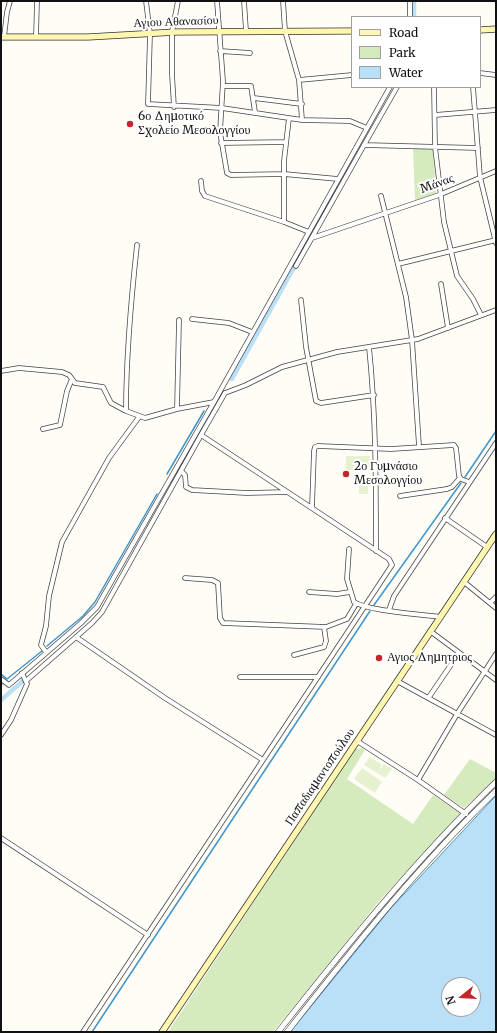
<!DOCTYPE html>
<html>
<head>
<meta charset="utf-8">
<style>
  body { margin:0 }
  #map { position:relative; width:497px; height:1033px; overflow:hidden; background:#fffdf5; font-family:Merriweather,serif }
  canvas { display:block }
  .frame { position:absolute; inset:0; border:2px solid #111; pointer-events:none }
  .legend { position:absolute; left:351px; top:16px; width:130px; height:72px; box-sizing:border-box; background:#fff; border:1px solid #a0a0a0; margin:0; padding:5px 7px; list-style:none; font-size:12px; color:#111 }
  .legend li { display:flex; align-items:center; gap:8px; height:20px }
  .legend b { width:20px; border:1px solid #a0a0a0 }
  .north { position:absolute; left:441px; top:977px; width:40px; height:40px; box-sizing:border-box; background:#fff; border:1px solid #a0a0a0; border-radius:50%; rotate:252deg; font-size:11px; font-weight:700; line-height:16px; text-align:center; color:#111 }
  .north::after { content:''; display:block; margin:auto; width:14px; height:18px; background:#c4262e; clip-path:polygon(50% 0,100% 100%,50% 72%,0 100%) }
</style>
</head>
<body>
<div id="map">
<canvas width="497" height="1033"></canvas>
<div class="frame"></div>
<ul class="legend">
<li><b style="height:5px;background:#fff6b0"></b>Road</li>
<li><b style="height:11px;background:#d5ebbd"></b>Park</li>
<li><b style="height:11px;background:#b9e0f7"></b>Water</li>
</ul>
<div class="north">N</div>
</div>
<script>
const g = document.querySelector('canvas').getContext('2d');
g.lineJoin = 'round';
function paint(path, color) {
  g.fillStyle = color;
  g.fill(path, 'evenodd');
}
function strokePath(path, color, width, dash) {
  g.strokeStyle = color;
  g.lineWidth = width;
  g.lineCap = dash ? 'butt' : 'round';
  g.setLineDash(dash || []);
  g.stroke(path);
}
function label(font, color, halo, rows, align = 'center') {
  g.font = font + ' Merriweather,serif';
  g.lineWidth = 4;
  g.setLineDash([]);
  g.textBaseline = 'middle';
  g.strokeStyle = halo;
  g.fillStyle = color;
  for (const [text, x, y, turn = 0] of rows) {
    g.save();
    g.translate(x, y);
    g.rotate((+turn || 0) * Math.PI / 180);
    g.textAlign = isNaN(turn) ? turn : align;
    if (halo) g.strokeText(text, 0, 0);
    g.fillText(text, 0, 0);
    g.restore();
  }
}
const green = new Path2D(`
  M413,149h20l3,44 -21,7z
  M362,748l3,2 -18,29 66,45 20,-29 27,18 -79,86 -108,133h-105l187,-283z
  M470,759l26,14v6l-32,29 -20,-13z`);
const pitch = new Path2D(`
  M346,456h24v14h-24z
  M359,478h9v16h-9z
  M370,757l12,8 -5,8 -13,-8z
  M384,764l8,5 -7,9 -8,-5z
  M362,768l20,14 -7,11 -21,-14z`);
const water = new Path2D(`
  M496,796v236h-206l101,-124zM449,985h24v24h-24z`);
const stream = new Path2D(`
  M167,474l37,-63
  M465,477l31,-46
  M374,605l87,-122
  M47,646l36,-30 12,-14 62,-108
  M1,674l6,5 35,-28
  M1,685l1,-1
  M92,1032l278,-421`);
const canal = new Path2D(`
  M414,1v16
  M232,379l65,-117
  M1,700l23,-20`);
const minor = new Path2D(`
  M146,1l4,33 -2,70 74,4 80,12 48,1 17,7
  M217,1l6,80 -3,51 7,41 4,2 53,-1 54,5
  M244,1l2,30
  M283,1l2,30 14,49 3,40
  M410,1v16
  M4,37l3,-25 3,-11
  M36,37l1,-36
  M220,51l30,2
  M480,73l16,2
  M299,80l53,-5
  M223,86h28l4,26
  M397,87l-33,58 114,3
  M434,87l1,60 9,75 13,54 16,23 8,16
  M473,87l7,90 16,66
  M254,98l48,6
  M174,107l-2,-33v-42l6,-31
  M435,115l61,-5
  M221,143l65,-1
  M201,181l1,10 3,5 79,26v-61l5,-43
  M381,196l25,101 6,43 7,106
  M284,222l25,10
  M312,238l127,-43 57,-24
  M398,264l98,-24
  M296,266l68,-121
  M441,284l7,44
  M301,300l5,47 10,54 5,2 53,-8
  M192,319l37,4 23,9
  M369,347c7,68 7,136 7,204
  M1,371l18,-3 43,4 7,3 6,8 28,4 8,16 15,8 19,7 32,-9 37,-7 176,-315
  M225,393l21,-8 36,-18 55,-15 81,-13 78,-29
  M177,409l2,-89
  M126,411c0,-55 5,-111 11,-166
  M43,429l17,-4 7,-34 5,-12
  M181,471l4,4 1,12 6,3 55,3 40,-1
  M400,496l47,-7 5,-2 8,-9
  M312,507l2,-56 1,-4 3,-1 73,3 63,-4 2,3 3,28 2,3 8,3
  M445,518l42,29
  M349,549l-2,30 7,23c15,9 65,12 86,15
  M185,578l27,2 6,3 2,35 3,5 103,4 21,-8 9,-15
  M464,582l32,26
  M309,592l28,2 13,-2
  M490,603l6,-6
  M389,610l5,-14 102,-153
  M430,631l66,49
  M76,637l89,61 98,62
  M46,652l-5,-7 5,-19 3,-30 13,-54 47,-84 30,-41
  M294,655l30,-8 2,-6 -2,-14
  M240,677h78
  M1,679l8,6 72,-62 16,-16 117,-205
  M27,680l65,-57 10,-11 99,-177
  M397,681l99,54
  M429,697l30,-44
  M1,735l10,-15 16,-36 -5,-11
  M357,741l61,39 48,34
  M418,780l39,-66 39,-60
  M1,838l147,97
  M83,1032l309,-467 -3,-6 -188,-124 24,-42`);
const tertiary = new Path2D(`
  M278,1032c69,-87 138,-173 218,-250
  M287,1032c66,-84 132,-167 209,-241`);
const secondary = new Path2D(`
  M480,30l16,-1
  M1,37h87l88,-5 176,-1
  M162,1032l334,-498`);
const markers = [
  [130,124,4,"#c4262e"],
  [346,474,4,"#c4262e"],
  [379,658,4,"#c4262e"]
];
const streetNames = [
  ["Αγιου Αθανασίου",176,22,-2],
  ["Μάνας",437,184,-21],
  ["Παπαδιαμαντοπούλου",320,777,-56]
];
const poiNames = [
  ["6ο Δημοτικό",138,117],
  ["Σχολείο Μεσολογγίου",138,131],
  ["2ο Γυμνάσιο",354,467],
  ["Μεσολογγίου",354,481],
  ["Αγιος Δημητριος",387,658]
];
paint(green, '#d5ebbd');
paint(pitch, '#e6f2cf');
paint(water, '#b9e0f7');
strokePath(water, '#3f96cf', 1);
strokePath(stream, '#3f96cf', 1.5);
strokePath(canal, '#b9e0f7', 4.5);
strokePath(minor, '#444', 5.5);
strokePath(tertiary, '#444', 6);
strokePath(secondary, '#333', 7);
strokePath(minor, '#fff', 4);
strokePath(tertiary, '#fff', 5);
strokePath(secondary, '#fff6b0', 5.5);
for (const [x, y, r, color] of markers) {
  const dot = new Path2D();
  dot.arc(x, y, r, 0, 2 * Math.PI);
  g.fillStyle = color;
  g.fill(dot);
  strokePath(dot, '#fff', 1.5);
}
label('12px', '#111', '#fff', streetNames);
label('12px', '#111', '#fff', poiNames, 'left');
</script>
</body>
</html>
